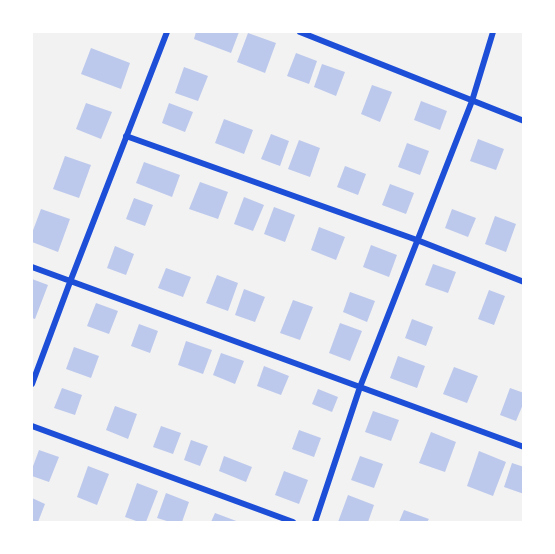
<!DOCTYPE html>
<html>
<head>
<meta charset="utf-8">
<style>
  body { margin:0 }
  #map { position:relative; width:555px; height:554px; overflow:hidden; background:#f2f2f2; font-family:Lora,serif }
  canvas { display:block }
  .frame { position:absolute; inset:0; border:33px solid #fff; pointer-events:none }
</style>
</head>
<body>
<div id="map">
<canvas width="555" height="554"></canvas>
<div class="frame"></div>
</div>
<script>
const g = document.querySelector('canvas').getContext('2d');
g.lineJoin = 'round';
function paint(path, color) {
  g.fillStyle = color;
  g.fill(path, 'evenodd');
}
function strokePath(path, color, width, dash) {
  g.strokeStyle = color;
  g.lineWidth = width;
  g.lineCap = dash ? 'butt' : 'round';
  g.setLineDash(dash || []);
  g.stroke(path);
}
const building = new Path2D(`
  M196,32h43l-8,21 -37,-14z
  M248,33l28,10 -11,30 -28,-11z
  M91,48l39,15 -9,26 -40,-15z
  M296,53l21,8 -8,23 -22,-8z
  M322,64l23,8 -9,24 -22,-9z
  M184,67l24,9 -10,25 -23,-8z
  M372,85l20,7 -12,30 -19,-8z
  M421,101l26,10 -7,19 -26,-10z
  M86,103l26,9 -11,27 -25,-10z
  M169,103l24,9 -8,20 -23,-9z
  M224,119l29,11 -9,24 -29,-11z
  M271,134l18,7 -9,25 -19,-7z
  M478,139l26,10 -8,21 -26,-9z
  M299,140l21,8 -10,29 -22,-8z
  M407,143l22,8 -9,24 -22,-8z
  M65,156l26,9 -12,33 -26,-9z
  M144,162l36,13 -8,22 -36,-14z
  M345,166l21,8 -8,21 -21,-8z
  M200,182l28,10 -10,27 -29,-10z
  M390,184l24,9 -8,21 -24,-9z
  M244,197l20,8 -11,26 -19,-7z
  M134,198l19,7 -8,21 -19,-7z
  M274,207l21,8 -10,27 -21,-8z
  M41,209l29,10 -12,33 -26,-10v-9z
  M452,209l24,9 -8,19 -23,-9z
  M495,216l21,8 -10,28 -21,-8z
  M319,227l26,10 -9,23 -25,-10z
  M371,245l26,10 -8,22 -26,-10z
  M115,246l19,8 -8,21 -19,-7z
  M433,264l23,8 -8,21 -23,-8z
  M166,268l25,9 -8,20 -25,-9z
  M217,275l21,8 -10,28 -22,-8z
  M32,279l16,6 -13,34 -3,-1z
  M244,289l21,8 -10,25 -20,-7z
  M489,290l16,6 -11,29 -16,-6z
  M350,292l25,9 -8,21 -24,-10z
  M293,300l20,7 -13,33 -20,-7z
  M96,303l22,8 -9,23 -22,-8z
  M412,319l21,8 -7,19 -21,-8z
  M340,323l22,8 -12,30 -21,-8z
  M139,324l19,7 -8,22 -19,-7z
  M186,341l26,9 -9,24 -25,-9z
  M74,347l25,9 -8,22 -25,-9z
  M221,353l23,8 -9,23 -22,-9z
  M398,356l27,10 -8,22 -27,-10z
  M264,366l25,10 -8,19 -24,-9z
  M454,367l24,9 -11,27 -24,-9z
  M62,388l20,7 -7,20 -21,-7z
  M510,388l14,5v9l-8,19 -16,-6z
  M318,389l20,8 -6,15 -20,-8z
  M115,406l22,8 -9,25 -22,-9z
  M373,411l26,9 -8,21 -26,-9z
  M161,426l20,7 -8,21 -20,-7z
  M299,430l22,8 -7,19 -22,-8z
  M431,432l25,10 -11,30 -26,-9z
  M191,440l17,6 -8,20 -16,-6z
  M39,450l20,7 -10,25 -17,-6v-7z
  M479,451l27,11 -13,34 -26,-10z
  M224,456l28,11 -6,15 -27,-11z
  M360,456l23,8 -9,24 -23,-8z
  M512,463l12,4v27l-20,-7z
  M88,466l21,8 -12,31 -20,-8z
  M284,471l24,9 -9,24 -24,-9z
  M137,483l21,8 -12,31h-7l-14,-5z
  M166,493l23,9 -7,20h-12l-13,-4z
  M348,495l26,10 -6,17h-30z
  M32,498l13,6 -7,18h-6z
  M404,510l25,9 -2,3h-28z
  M215,513l24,9h-28z`);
const minor = new Path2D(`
  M300,32l224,89
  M126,136l291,104 107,42
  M32,267l492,180
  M32,384l38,-102 97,-250
  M32,426l261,96
  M315,522l45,-135 112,-286 21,-69`);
paint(building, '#bdc9ec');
strokePath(minor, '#1d4ed8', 6);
</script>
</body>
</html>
